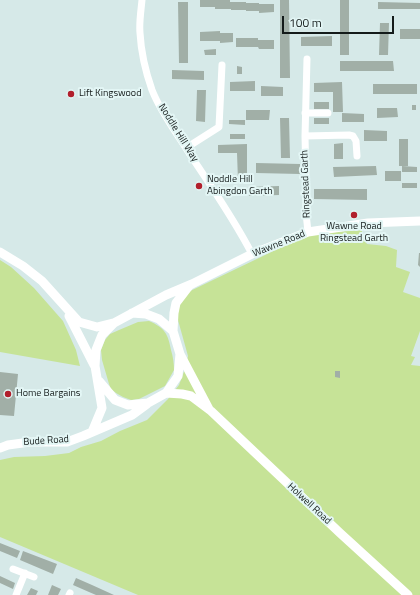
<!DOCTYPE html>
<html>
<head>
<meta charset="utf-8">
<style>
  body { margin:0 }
  #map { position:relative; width:420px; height:595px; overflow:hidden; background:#d6e9e8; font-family:"Titillium Web",sans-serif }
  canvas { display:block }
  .scale { position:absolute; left:282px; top:16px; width:112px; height:18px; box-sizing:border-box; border:2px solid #141b1a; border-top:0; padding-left:5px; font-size:12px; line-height:14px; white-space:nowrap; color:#141b1a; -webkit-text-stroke:3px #e3f6f5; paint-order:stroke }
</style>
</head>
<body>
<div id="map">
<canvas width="420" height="595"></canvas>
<div class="scale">100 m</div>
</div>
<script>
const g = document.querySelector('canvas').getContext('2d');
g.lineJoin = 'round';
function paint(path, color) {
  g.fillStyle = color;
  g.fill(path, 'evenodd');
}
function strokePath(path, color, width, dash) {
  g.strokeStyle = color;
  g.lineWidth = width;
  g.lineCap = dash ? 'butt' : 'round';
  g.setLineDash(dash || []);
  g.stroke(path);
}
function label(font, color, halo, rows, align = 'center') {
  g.font = font + ' "Titillium Web",sans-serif';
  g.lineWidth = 4;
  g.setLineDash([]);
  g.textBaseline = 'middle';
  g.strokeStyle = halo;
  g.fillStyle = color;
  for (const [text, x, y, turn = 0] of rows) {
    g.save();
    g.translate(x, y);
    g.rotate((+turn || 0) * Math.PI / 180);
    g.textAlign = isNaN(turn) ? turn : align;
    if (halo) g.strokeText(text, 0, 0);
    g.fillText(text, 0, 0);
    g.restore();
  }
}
const green = new Path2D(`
  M362,230v6l5,8 19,2 11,4 -1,17 14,5 -7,20 17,6v33l-9,25 4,1 -4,8 9,1v229h-282l-138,-58v-77l14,-3 31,-1 24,-3 12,-6 20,-6 19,-10 27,-11 21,-21 11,-14 6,-16 3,-13 -12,-43 1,-6 9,-14 102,-49 15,-7 20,-4z
  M0,260l11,7 23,21 29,33 13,29 4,16 -80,-14z
  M149,321c16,7 19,13 22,29 2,7 3,13 3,20l-9,16 -26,13 -8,1 -8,-3 -7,-4 -5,-4 -2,-5 -7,-24 -1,-10 4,-10 5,-6 9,-4 19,-8z`);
const building = new Path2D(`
  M200,0h30v2h16v1h13v1h15v8l-15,1v-2h-13v-1h-15v-1h-16v-2h-15z
  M280,0h9l1,78h-10z
  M340,0h9v55h-9z
  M178,2h10v61h-9z
  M378,2l42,1v6h-42z
  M380,23h9l-1,32h-9z
  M400,29h20v10h-20z
  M220,31v2h13v9l-13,1v-2h-20v-9z
  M332,36v10h-31v-9z
  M236,38h22v2h16v9h-15l-1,-2h-22z
  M216,49v6h-11l-1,-5z
  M340,61h53l1,10h-54z
  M237,66l5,1v7h-5z
  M172,70l32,1v9l-32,-1z
  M255,81v10h-25v-9z
  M342,82l1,30h-10v-20h-19v-9z
  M373,84h44v10h-44z
  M261,86l22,1v9h-22z
  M197,90h9l-1,32 -9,-1z
  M314,102h15v7h-15z
  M412,105h4v5h-4z
  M377,108h20l1,9 -21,1z
  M246,110h24l-1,10h-23z
  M342,113l22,1v8h-22z
  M280,118h9l1,40h-9z
  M314,118h15v6h-15z
  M229,120h16v5l-16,-1z
  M364,130l23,1v10h-23z
  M230,134h15v5h-15z
  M399,139h9v27h-9z
  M343,143v16h-9v-15z
  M247,144v37h-9l-1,-28h-19v-8z
  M256,163l44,1v10l-44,-1z
  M376,166l1,9 -43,2 -1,-10z
  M402,166l15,1v5h-15z
  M385,171h16v10h-16z
  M402,183h15v5h-15z
  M279,186v9l-30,1v-9z
  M314,189h53v11l-53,-1z
  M419,253h1v14l-2,-2z
  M335,371h5v7l-5,-1z
  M0,372l18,2 -4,42 -14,-1z
  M0,543l20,8 -3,7 -17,-7z
  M23,551l34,13 -4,10 -33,-14z
  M0,576l15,7 -2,6 -13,-6z
  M76,578l16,7 22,10h-18l-7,-3 -16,-7z
  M52,585l9,4 -3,6h-10z
  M31,588l7,3 -2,4h-9z`);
const minor = new Path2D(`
  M142,0c-1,11 -3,22 -2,33 1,18 6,40 12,57 9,23 24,42 37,63 22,33 45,66 63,101
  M307,59l-2,77 1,45v32l2,19
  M305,113h23
  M305,136l44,-1 4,1 3,5 1,15
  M186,148l33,-21 3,-62
  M13,569l21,8
  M16,595l9,-22
  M69,595l1,-2`);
const tertiary = new Path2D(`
  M0,252l23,14 19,15 37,41 18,5 16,-4
  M69,316l25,49
  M173,331l1,-18 2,-10 13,-17
  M180,354l29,55
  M99,381l16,19 13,5 20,-2 18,-10 12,-17 2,-22 -7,-23 -14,-12 -13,-5 -14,-1
  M166,393l16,1 9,2 20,15 129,122 68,62
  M92,432l10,-24 -7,-42 1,-16 6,-15 12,-12 52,-28 26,-11 60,-30 56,-22 60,-9 52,-2
  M0,448l8,-3 22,-3h37l16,-6 49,-21 15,-11`);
const markers = [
  [71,94,4,"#b11f2c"],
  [199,186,4,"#b11f2c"],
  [354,215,4,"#b11f2c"],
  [8,394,4,"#b11f2c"]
];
const poiNames = [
  ["Lift Kingswood",79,94],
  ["Noddle Hill",207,180],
  ["Abingdon Garth",207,192],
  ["Wawne Road",354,227,"center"],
  ["Ringstead Garth",354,239,"center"],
  ["Home Bargains",16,394]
];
const streetNames = [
  ["Noddle Hill Way",178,133,58],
  ["Ringstead Garth",306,184,-92],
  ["Wawne Road",279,244,-22],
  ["Bude Road",46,441,-4],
  ["Holwell Road",309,504,43]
];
paint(green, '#c6e397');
paint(building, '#a1afa7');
strokePath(minor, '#fff', 7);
strokePath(tertiary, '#fff', 9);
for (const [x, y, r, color] of markers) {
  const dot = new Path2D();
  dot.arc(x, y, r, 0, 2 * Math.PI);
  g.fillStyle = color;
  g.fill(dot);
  strokePath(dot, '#e3f6f5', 1.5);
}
label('10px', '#141b1a', '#e3f6f5', poiNames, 'left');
label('10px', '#141b1a', '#e3f6f5', streetNames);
</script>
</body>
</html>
